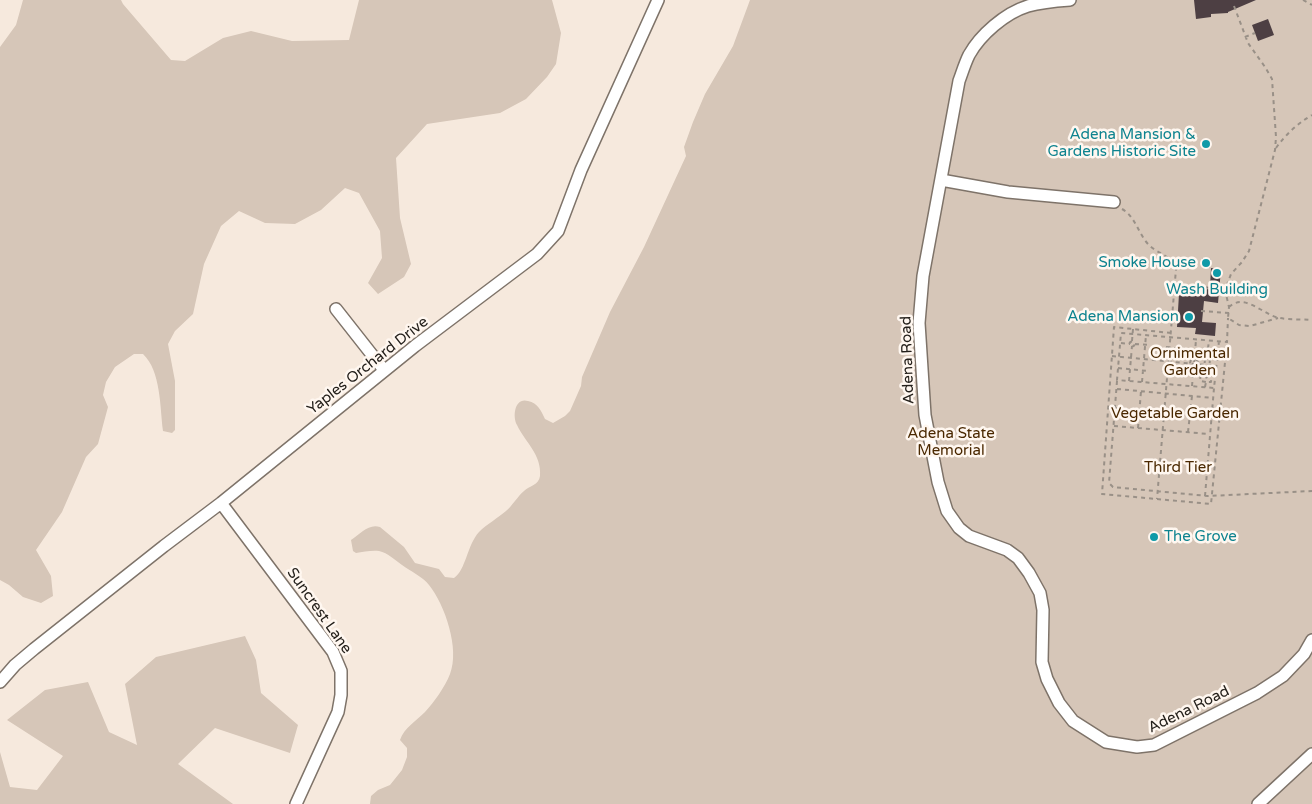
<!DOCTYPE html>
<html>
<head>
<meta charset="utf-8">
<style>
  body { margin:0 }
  canvas { display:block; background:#f6e9dd }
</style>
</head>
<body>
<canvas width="1312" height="804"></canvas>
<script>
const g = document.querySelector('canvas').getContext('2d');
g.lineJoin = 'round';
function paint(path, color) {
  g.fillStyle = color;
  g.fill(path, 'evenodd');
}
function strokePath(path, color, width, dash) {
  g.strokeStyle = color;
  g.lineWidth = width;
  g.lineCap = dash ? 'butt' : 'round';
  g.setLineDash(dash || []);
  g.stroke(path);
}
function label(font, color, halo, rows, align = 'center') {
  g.font = font + ' "Varela Round",sans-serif';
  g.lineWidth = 5;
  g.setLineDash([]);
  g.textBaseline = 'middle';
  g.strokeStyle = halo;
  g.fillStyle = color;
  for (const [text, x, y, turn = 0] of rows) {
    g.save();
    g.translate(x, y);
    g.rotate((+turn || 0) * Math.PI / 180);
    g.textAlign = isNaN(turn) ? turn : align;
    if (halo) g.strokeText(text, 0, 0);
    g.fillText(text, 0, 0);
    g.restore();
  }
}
const green = new Path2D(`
  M23,0h98l2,4 48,56 14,1 38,-23 28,-7 41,10 57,-1 10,-40h193l9,33 -5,31 -9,13 -21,22 -26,14 -73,11 -31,34 4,60 11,46 -7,13 -26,17 -10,-11 14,-25 -2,-27 -21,-38 -14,-5 -24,22 -26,14 -30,-1 -26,-12 -18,15 -17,38 -11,50 -18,17 -7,13 7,37v49l-3,3 -9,-2c-3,-24 -2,-60 -20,-77h-9l-19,13 -9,15 -3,13 5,12 -10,37 -12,13 -24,55 -26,38 15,26 2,20 -12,7 -18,-6 -14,-12 -9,-5v-533l16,-22z
  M750,0h562v804h-942l1,-8 7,-6 12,-5 12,-15 5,-13v-9l-7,-8c4,-12 16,-19 25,-28 9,-10 20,-25 25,-38 10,-25 -5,-69 -21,-89 -6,-8 -19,-14 -27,-20 -7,-5 -14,-12 -23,-14 -7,-1 -16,1 -23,2l-3,-2 -2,-11c9,-6 18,-17 29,-13l24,20 11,16 24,6 6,8 9,1c12,-8 13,-33 25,-46 8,-8 19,-14 27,-21 7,-6 11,-14 18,-20 5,-5 15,-6 16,-15 2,-21 -15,-34 -23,-51 -5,-9 -2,-28 11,-24 10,2 13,10 17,18l8,4 12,-7 5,-5 11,-25 1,-9 28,-65 34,-65 42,-91 -2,-9 9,-25 12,-28 28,-48z
  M245,636l11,24 5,33 37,32 -8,28 -75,-25 -37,36 55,40h-233v-52l10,35 27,3 26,-34 -56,-36 38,-30 43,-8 21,50 28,13 -12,-61 31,-27z`);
const building = new Path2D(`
  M1194,0h62l-28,12v1l-17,1v3l-15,2z
  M1268,19l6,16 -16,6 -6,-16z
  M1202,258l9,1 -1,9 -8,-1z
  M1211,268l10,1 -3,34 -14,-2 -2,21 14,1 -1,13 -20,-2 1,-6 -19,-1 2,-33 21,2v-10l10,1z`);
const path = new Path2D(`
  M1303,0l9,5
  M1234,6l14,37 17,24 7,12 4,58 -1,13 -26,101 -7,11 -11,12 -6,16 4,17 -1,11 11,7 11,1 28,-8
  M1245,37l10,-4
  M1276,148c10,-14 21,-24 36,-33
  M1122,209c13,7 16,24 26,35 9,10 24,11 28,25l-19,230
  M1175,285l50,5
  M1229,307c16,-15 35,9 51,11 10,2 22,1 32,2
  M1201,311l28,2
  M1171,333l-57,-6 -12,167 109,10 16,-162
  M1132,341l1,-12
  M1219,341l-5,47 -97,-8 4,-47 106,9 1,-24
  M1129.5 344a2.5 2.5 0 1 1 5 0a2.5 2.5 0 1 1-5 0Z
  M1121,343l9,1
  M1135,344l15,1
  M1166,347l9,1
  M1208,351v-3l-4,-1 -2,11 8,1
  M1210,353v2h-4v-4h4v2l4,1
  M1112,356l104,10
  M1205,359l-1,11 5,1
  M1190 363a4 4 0 1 1 8 0a4 4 0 1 1-8 0Z
  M1118,368l30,3
  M1204,370h-3l-1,11 6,1v-4l2,-2 3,1
  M1162,371l11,2
  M1117,381l-8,102 4,4 95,9 104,-5
  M1129,381l3,-35
  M1142,382l4,-47
  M1192,386l4,-46
  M1205,387l1,-5h5l1,-11h-3l1,-12h3l1,-11h-6l1,-7
  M1117,389l97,9
  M1116,408l96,10
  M1114,426l95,8
  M1138,428l3,-37
  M1188,432l4,-36
  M1205,496l9,-108`);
const minor = new Path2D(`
  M1070,0c-14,1 -28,2 -42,6 -23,7 -48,29 -59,49 -4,8 -7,18 -10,26l-36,195 -4,47 6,92 13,67 9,29 12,17 10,8 38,14 11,8 11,15 11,20 3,17 -1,52 5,17 12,24 14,18 33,21 31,5 17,-2 103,-52 26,-17 21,-22 8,-14
  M941,180l67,12 106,10
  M336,309l48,61
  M221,503l112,149 8,19v24l-3,17 -42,92
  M0,682l15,-17 19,-16 130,-103 57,-43 194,-157 122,-92 21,-23 23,-61 77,-170
  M1258,804l54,-50`);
const markers = [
  [1206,144,5,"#0f9aa8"],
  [1206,263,5,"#0f9aa8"],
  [1217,273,5,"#0f9aa8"],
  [1189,317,5,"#0f9aa8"],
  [1154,537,5,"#0f9aa8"]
];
const cultureNames = [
  ["Adena Mansion &",1196,135],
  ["Gardens Historic Site",1196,152],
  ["Smoke House",1196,263],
  ["Wash Building",1217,290,"center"],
  ["Adena Mansion",1179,317],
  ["The Grove",1164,537,"left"]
];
const parkNames = [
  ["Ornimental",1190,354],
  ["Garden",1190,371],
  ["Vegetable Garden",1175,414],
  ["Adena State",951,434],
  ["Memorial",951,451],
  ["Third Tier",1178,468]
];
const streetNames = [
  ["Adena Road",908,360,-92],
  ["Yaples Orchard Drive",368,366,-38],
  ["Suncrest Lane",319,611,55],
  ["Adena Road",1189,710,-26]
];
paint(green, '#d6c6b8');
paint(building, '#4d3f43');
strokePath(minor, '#7e7369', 14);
strokePath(path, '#999087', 2, [4, 4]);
strokePath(minor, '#fff', 11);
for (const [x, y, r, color] of markers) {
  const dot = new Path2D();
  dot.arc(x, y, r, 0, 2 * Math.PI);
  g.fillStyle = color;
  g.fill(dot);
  strokePath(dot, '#fff7f0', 2);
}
label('15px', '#0d838f', '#fff7f0', cultureNames, 'right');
label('15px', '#4a2800', '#fff7f0', parkNames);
label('15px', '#24201b', '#fff7f0', streetNames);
</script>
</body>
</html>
